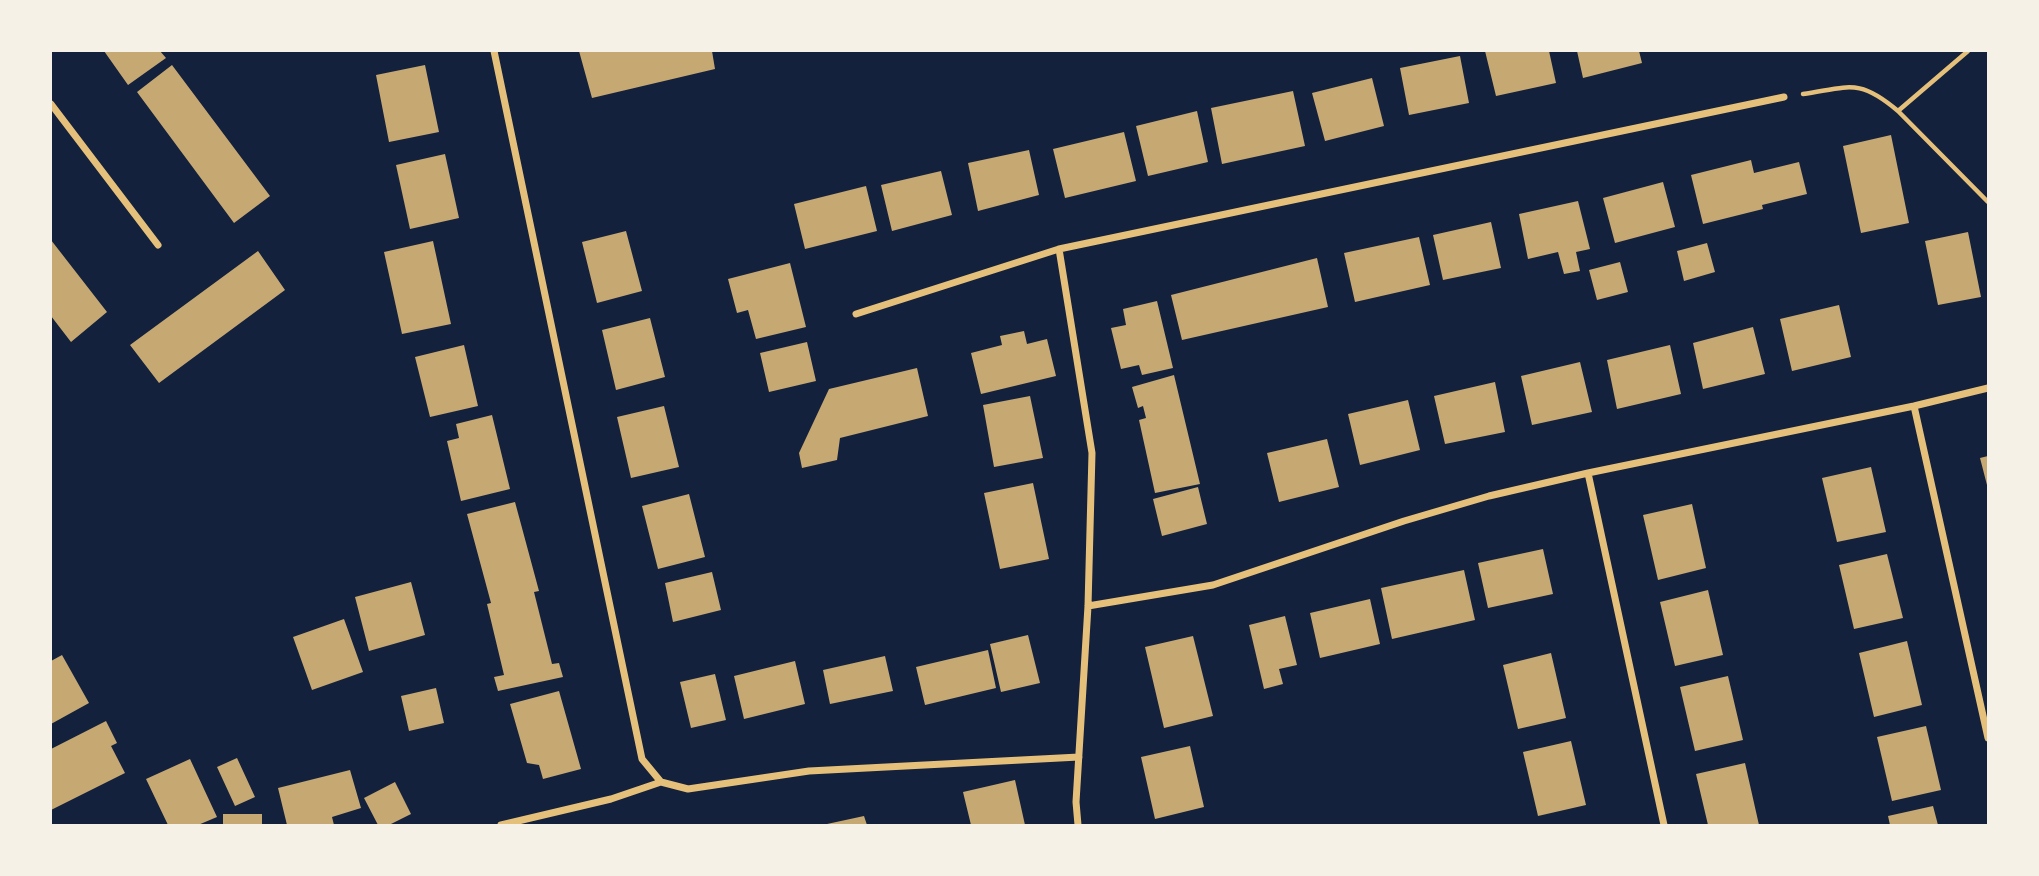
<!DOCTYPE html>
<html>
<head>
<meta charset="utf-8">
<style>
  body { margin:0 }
  #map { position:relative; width:2039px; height:876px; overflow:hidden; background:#14213d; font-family:Roboto,sans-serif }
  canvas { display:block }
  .frame { position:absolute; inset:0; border:52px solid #f6f1e7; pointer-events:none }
</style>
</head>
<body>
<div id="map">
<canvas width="2039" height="876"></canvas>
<div class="frame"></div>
</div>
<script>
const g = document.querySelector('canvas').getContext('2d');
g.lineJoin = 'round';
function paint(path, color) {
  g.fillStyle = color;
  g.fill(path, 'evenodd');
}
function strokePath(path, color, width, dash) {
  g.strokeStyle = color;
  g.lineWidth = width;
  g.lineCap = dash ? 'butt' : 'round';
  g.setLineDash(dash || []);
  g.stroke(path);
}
const building = new Path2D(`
  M104,51h56l6,7 -38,27z
  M579,51h133l3,18 -123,29z
  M1485,51h64l7,32 -60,13z
  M1577,51h62l3,12 -59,15z
  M1460,56l9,47 -60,12 -9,-47z
  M172,65l98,131 -36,27 -97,-131z
  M425,65l14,67 -50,10 -13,-67z
  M1372,78l12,48 -59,15 -13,-48z
  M1293,91l12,55 -83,18 -11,-56z
  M1197,111l11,51 -60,14 -12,-50z
  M1124,132l12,49 -71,17 -12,-49z
  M1891,135l18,88 -48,10 -18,-87z
  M1029,150l10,45 -61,16 -10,-48z
  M445,154l14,64 -49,11 -14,-64z
  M1751,160l3,13 45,-11 8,32 -45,11 1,4 -60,15 -12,-49z
  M941,171l11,44 -60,16 -11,-46z
  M1663,182l12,45 -60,16 -12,-45z
  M866,186l11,45 -72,18 -11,-45z
  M1578,201l12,48 -14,3 4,19 -16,3 -6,-22 -30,7 -9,-45z
  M1491,222l10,46 -58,12 -10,-45z
  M626,231l16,60 -45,12 -15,-61z
  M1968,232l13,65 -43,8 -13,-64z
  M1419,237l11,48 -75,17 -11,-49z
  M51,240l56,72 -36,30 -20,-26z
  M433,241l18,83 -49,10 -18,-82z
  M1707,243l8,29 -31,9 -7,-30z
  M258,251l27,39 -126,93 -29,-38z
  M1317,258l11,49 -146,33 -11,-45z
  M1620,262l8,30 -31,8 -8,-30z
  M790,263l16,64 -50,12 -8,-29 -11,3 -9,-34z
  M1157,301l16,67 -31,7 -3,-10 -18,4 -10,-41 15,-3 -3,-16z
  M1839,305l12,52 -59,14 -12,-52z
  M650,318l15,59 -49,13 -14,-60z
  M1753,327l12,47 -62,15 -10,-46z
  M1024,331l3,13 20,-5 9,37 -75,18 -10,-41 31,-8 -2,-9z
  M807,342l9,39 -47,11 -9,-39z
  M464,345l14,61 -48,11 -15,-60z
  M1670,345l11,49 -64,15 -10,-49z
  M1580,362l12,50 -60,13 -11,-49z
  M917,368l11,48 -88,22 -3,22 -35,8 -3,-15 30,-64z
  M1174,375l26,109 -45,9 -16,-73 7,-2 -3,-12 -5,2 -6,-21z
  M1495,382l10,50 -60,12 -11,-48z
  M1030,396l13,62 -49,9 -11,-62z
  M1408,400l12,50 -60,15 -12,-51z
  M664,406l15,61 -48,11 -14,-61z
  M492,415l18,74 -49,12 -14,-60 12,-3 -3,-14z
  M1327,439l12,48 -60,15 -12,-49z
  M1988,456v29h-1l-7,-27z
  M1871,467l15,65 -49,10 -15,-64z
  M1033,483l16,76 -49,10 -16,-76z
  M1198,487l9,37 -45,12 -9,-37z
  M689,494l16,63 -47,12 -16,-63z
  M515,502l24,89 -5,1 18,72 7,-1 4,14 -65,14 -4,-14 10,-2 -17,-71 4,-1 -24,-89z
  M1692,504l14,64 -48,12 -15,-65z
  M1543,549l10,45 -65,14 -10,-45z
  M1887,554l16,64 -49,11 -15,-64z
  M1464,570l11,50 -83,19 -11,-51z
  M712,572l9,38 -48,12 -8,-39z
  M411,582l14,53 -56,16 -14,-54z
  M1708,590l15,65 -48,11 -15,-64z
  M1370,599l10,45 -60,14 -10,-45z
  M1285,616l12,49 -18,4 4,15 -19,5 -15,-64z
  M344,619l19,53 -51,18 -19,-53z
  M1028,635l12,48 -39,9 -11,-48z
  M1193,636l20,80 -49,12 -19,-81z
  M1907,641l15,64 -48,12 -15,-64z
  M988,650l8,38 -71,17 -9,-38z
  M1551,653l15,65 -48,11 -15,-64z
  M62,655l27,48 -38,21v-63z
  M885,656l8,35 -63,13 -7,-34z
  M795,661l10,43 -61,15 -10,-43z
  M715,674l11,46 -35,8 -11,-46z
  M1728,676l15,64 -48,11 -15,-64z
  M436,688l8,35 -35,8 -8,-35z
  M559,691l22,78 -38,10 -4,-14 -12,-2 -17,-59z
  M106,721l11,22 -6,3 14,27 -74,37v-61z
  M1926,726l15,64 -49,11 -15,-64z
  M1571,741l15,64 -48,11 -15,-64z
  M1190,746l14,61 -49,12 -14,-62z
  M237,758l18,39 -20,9 -18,-39z
  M190,759l27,58 -19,8h-30l-22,-46z
  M1745,763l14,62h-51l-12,-51z
  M350,770l11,38 -29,9 2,8h-47l-9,-37z
  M1015,780l10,45h-54l-8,-33z
  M395,782l16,32 -22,11h-11l-14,-27z
  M1933,806l5,19h-48l-2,-9z
  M223,814h39v11h-39z
  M864,816l3,9h-40v-1z`);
const path = new Path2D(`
  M1803,94c47,-7 56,-16 95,17l70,-60
  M1898,111l90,91`);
const minor = new Path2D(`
  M494,51l148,708 19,23
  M51,104l107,141
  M1059,249l725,-152
  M856,314l203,-65 33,204 -4,153 -12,196 2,23
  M1914,406l74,332
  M1588,473l76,352
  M1088,606l125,-21 191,-64 85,-25 99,-23 326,-67 74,-18
  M501,825l110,-26 50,-17 27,7 121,-18 270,-14`);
paint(building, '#c6a872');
strokePath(path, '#e5c07b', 4.5);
strokePath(minor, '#e5c07b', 7);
</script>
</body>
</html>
